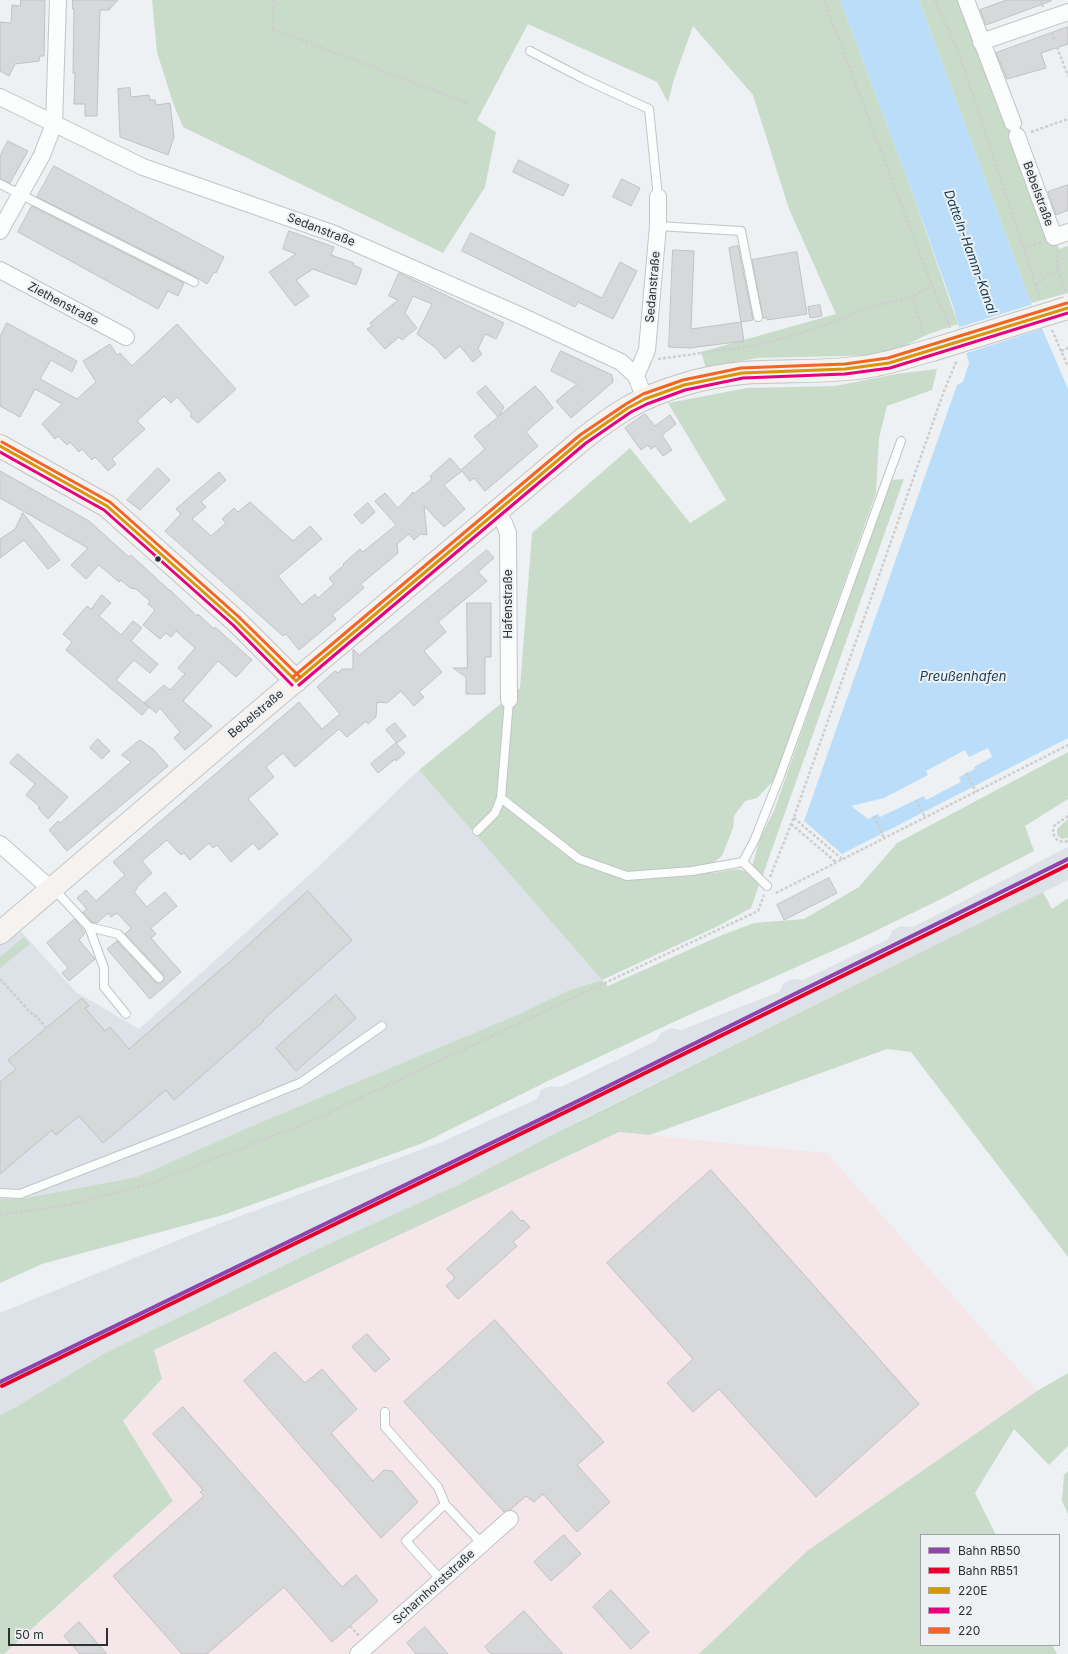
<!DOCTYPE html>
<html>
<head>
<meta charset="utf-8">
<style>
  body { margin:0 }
  #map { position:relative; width:1068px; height:1654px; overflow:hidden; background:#eef1f3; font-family:Inter,sans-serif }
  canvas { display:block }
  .legend { position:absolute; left:920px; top:1534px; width:140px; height:112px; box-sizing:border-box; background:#edf1f4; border:1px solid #a1a3a6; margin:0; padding:5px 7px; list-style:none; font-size:12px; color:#2e2f30 }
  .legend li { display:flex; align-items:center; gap:8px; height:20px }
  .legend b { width:20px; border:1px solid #a1a3a6 }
  .scale { position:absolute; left:8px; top:1628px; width:100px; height:18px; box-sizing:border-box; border:2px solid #2e2f30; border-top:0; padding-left:5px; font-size:12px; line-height:14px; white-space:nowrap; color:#2e2f30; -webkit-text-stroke:3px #edf1f4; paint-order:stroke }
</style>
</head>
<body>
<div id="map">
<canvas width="1068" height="1654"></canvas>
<ul class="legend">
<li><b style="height:5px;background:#8e44ad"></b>Bahn RB50</li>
<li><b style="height:5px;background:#e4002b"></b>Bahn RB51</li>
<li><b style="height:5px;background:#d99407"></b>220E</li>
<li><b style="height:5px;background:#e5007d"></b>22</li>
<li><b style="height:5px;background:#f26522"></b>220</li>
</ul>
<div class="scale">50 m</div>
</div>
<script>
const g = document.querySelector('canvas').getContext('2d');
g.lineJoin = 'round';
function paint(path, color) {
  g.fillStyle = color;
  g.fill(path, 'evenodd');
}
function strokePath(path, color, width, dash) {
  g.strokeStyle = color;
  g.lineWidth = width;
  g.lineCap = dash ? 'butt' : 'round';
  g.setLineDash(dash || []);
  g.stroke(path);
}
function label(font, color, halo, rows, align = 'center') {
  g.font = font + ' Inter,sans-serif';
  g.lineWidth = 4;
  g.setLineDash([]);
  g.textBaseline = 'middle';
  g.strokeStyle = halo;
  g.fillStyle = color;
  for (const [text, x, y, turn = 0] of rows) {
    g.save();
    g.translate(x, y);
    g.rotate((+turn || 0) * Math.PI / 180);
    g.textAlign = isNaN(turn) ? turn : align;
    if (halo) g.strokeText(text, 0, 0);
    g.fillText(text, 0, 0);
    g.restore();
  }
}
const built = new Path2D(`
  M419,770l183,210 -35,11 -48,23 -267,112 -115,51 -117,22h-20v-254l19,-16 57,63 63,37 177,-160z
  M1068,847v33l-489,241 -125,66 -454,228v-102l213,-87 226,-83 98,-44 4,-9 10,-4 10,1 95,-46 5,-8 10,-5 10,2 98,-38 5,-9 9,-4 10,1 85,-41 5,-9 9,-4 11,1z`);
const industrial = new Path2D(`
  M619,1132l208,21 210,238 -230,160 -108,103h-695l169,-153 -50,-80 39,-42 -8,-29z`);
const green = new Path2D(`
  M152,0h688l71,189 47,135 -29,10 -45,21 -127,3 -51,10 -5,-16 135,-38 -47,-105 -36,-114 -60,-69 -19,53 -6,23 -11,-20 -129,-58 -51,96 19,12 -11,55 -42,66 -260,-126 -10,-24 -16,-51z
  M919,0h45l95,249 9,-3v47l-37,10z
  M937,369l-5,21 -45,16 -8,32 -3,55 -102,287 -17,18 -12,3 -6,8 -5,7 -1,12 -11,28 -8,6 -7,11c24,0 35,-14 52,12l-8,23 -35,19 -114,53 6,6 114,-51 32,-12 50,-4 55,-32 38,-44 171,-91v47l-43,27 9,25 -93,48 -84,41 -177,79 -130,61 -127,63 -200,72 -181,49 -42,19v-84h20l117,-22 115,-51 267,-112 48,-23 35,-11 -183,-210 101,-82 12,-155 98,-85 60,75 36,-23 -58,-97 79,-15 88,-2 61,-12z
  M904,479l-142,398 -10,-11 8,-28 14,-27 116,-331z
  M1068,819v19l-6,1 -5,-4v-6z
  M1043,892l9,17 16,-11v359l-157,-205 -24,-3 -237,86 -31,-3 -465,218 8,29 -39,42 50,80 -169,153h-4v-239l16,-8 88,-53 212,-104 138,-63 102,-54z
  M24,937l6,7 -30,24v-11z
  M1068,1373v73l-19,19 -35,-36 -39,64 21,42h-75v110h131l5,9h-358l108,-103 230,-160z
  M1068,1471v43l-6,-13 2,-26z`);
const water = new Path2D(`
  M840,0h79l112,303 37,86v349l-226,116 -38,-33 153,-436 6,-3 6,-19 -16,-57 -42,-117z`);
const pier = new Path2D(`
  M1033,304l11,24 -80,26 -7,-26z
  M988,748l4,9 -18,10 1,2 -16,8 2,5 -35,18 -2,-4 -44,21 -2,-3 -10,5 -17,-13 33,-8 44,-23 -2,-4 39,-21 4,7z`);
const building = new Path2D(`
  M21,0h24l-1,56h-4l-1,5 -24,3 -6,12 -9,-5v-49l11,1 1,-18 8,1z
  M73,0h45l-9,10h-9l-3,106h-12v-12h-11l1,-31h-2l1,-64h-1z
  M1007,0h44v1l-65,24 -6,-15z
  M1068,27v17l-27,9 5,15 -39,11 -11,-26z
  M130,88l1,9 18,-2 1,5h5l1,5 14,-2 4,34 -6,18 -48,-18 -2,-48z
  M8,141l20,10 -18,32 -10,-4v-23z
  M519,160l50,25 -6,11 -50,-24z
  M54,166l170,91 -8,16 -2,-1 -7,12 -11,-7 -159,-80z
  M622,179l18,9 -9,18 -18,-9z
  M1068,185v25l-12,5 -8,-23z
  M32,206l152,77 -6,13 -10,-5 -10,18 -140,-77z
  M289,231l45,16 -3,8 23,8 -1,2 9,4 -6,16 -43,-16 -17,11 13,16 -14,10 -26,-34 27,-18 -13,-5z
  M471,233l131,65 18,-36 17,9 -24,48 -35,-17 -3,5 -113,-56z
  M738,246l15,74 -12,2 -12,-74z
  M673,250l21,1 -3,78 50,-7 3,19 -54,7 -21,-1z
  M797,252l10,62 -40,6v-2h-4l-11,-58z
  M399,273l105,50 -8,16 -11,-5 -7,15 4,5 -9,8 -13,-16 -15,13 -9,-11 -19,-14 15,-30 -19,-8 -8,17 12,15 -15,12 -3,-3 -14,12 -18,-20 5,-3 -2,-3 28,-23 -9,-4z
  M820,305l2,11 -12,2 -2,-11z
  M7,323l70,38 -5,11 -21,-12 -11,19 37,20 19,-17 -13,-21 27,-17 7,11 3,-2 12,13 45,-42 59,65 -38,34 -8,-7 2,-2 -15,-17 -6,6 -7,-7 -27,25 8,8 -33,30 4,5 -8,7 -13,-14 -3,3 -10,-11 -3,3 -9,-10 -3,3 -9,-9 -3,3 -13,-15 20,-20 -27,-15 -15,28 -20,-11v-69z
  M561,351l51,24 1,7 -42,36 -15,-17 21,-17 -26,-13z
  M486,386l18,21 -5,9 36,-30 6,6 12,16 -27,24 12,14 -53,45 -11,-13 -4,3 -8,-10 -18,14 21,24 -21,18 -20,-21 3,29 -6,-1 -7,6 -5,-6 -12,10 1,9 -37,31 3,4 -32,27 4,4 -37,31 -13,-16 -3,2 -118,-105 16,-17 -5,-5 43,-37 7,8 -25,22 5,5 -14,12 19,17 15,-13 -4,-4 12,-11 4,4 12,-10 43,39 17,-15 12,13 -44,37 24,29 13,-11 3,4 16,-14 -5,-6 15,-13 -1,-1 17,-15 3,3 1,-1 32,-26 -21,-24 10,-8 13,15 15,-16 1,2 18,-15 -2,-3 20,-18 11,12 24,-21 -11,-13 24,-19 -21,-24z
  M645,414l10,12 15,-11 6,9 -14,11 10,15 -9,6 -8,-10 -4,3 -3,-4 -7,5 -16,-22z
  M158,468l12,12 -30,30 -13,-10z
  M0,471l89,50 40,36 2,-2 38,35h1l27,26 1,-2 16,15 1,-2 37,33 -16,17 -18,-16 -35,40 29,25 -27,24 -11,-12 6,-6 -20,-24 -4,5 -12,-10 20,-18 6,5 15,-16 -7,-6 17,-20 -19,-17 -5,6 -5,-4 -6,6 -17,-14 12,-15 -7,-6 2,-3 -14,-12 -6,-1 -9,-8 -2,2 -20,-17 -13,14 -15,-14 17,-17 -88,-50z
  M368,503l7,9 -13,12 -8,-9z
  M23,513l37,47 -12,9 -24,-29 -24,18v-19l15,-10z
  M487,550l7,8 -16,14 9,9 -49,41 8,10 -22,19 18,21 -23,20 5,5 -10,9 -13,-15 -14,12 -10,-1 -1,15 -8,7 -2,-3 -19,16 -8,-8 -44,38 -12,-14 -17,14 8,10 -26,22 30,35 -19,16 -6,-7 -22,19 -14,-17 -4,3 -4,-5 -19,17 -6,-7 -3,2 -14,-15 -25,21 10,12 -16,15 1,1 -3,3 13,15 18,-15 12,14 -26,22 5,6 -5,4 30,34 -31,27 -43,-50 10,-8 38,41 3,1 4,-1 2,-3 -1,-5 -38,-40 6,-6 -14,-15 -6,4 -3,-4 -11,10 -5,-1 -9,-10 4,-3 -10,-11 9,-8 10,11 29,-26 -12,-13 186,-160 23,27 18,-15 -23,-27 18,-16 3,2 4,-4h11v-20l6,6z
  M102,595l9,8 -12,13 22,19 12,-14 9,7 -11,13 27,23 -8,9 -16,-13 -18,20 33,27 -7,8 -76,-65 6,-8 -9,-8 24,-28 4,3z
  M467,603h24v54h-6v37h-19v-17l-13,-9h14z
  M395,723l11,13 -9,7 -11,-13z
  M98,739l12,12 -8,8 -12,-11z
  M140,740l14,10 14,16 -101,85 -18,-21 9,-9 2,2 71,-61 -9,-7z
  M396,743l9,10 -9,8 -1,-2 -17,14 -7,-9z
  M18,754l50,43 -20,22 -10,-11 2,-1 -14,-12 9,-11 -25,-21z
  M829,878l8,15 -53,27 -7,-15z
  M308,891l44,49 -89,80 1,1 -90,79 -8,-10 -63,53 -24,-27 -23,19 -4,-5 -52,44v-92l16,-13 -8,-9 74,-62 7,8 -4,2 20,23 5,-4 19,22 97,-84z
  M75,919l10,14 -6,7 16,19 -26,22 -7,-8 6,-5 -21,-25z
  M336,995l20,23 -60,53 -20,-23z
  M711,1170l208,234 -103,93 -97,-108 -26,23 -26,-29 26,-24 -86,-96z
  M512,1211l9,10 2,-1 7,7 -17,15 4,4 -59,53 -12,-13 9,-8 -8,-9z
  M495,1320l109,122 -27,23 33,37 -33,30 -34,-38 -9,8 -8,-6 -16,14 -6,2 -100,-110z
  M367,1334l23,25 -15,13 -23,-25z
  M275,1352l30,31 17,-14 35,40 -26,24 42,48 11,-11 8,1 26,31 -37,36 -137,-157z
  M183,1407l159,180 14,-12 22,26 -46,41 -48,-55 -77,67h-25l-69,-78 91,-80 -4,-4 3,-2 -50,-56z
  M564,1535l17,19 -30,27 -17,-19z
  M611,1590l38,42 -18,17 -38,-42z
  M524,1611l39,43h-72l-6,-7z
  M79,1622l28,32h-27l-16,-18z
  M425,1627l23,27h-32l-9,-11z`);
const path = new Path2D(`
  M274,0l-2,29 196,74
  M824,0l108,286 18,42
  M935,0l24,53 81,246
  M1041,0l2,7
  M1052,32l3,9
  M1057,47l11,29
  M1031,132l37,-13
  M1024,249l18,-7
  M1056,250l2,20 8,22
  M1036,286l9,-10 13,-6
  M912,297l12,38
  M1052,330l16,37
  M1061,351l7,-3
  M658,359l101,-14 56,-16 58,-23 39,-9 20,-11
  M966,773l10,19
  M916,800l9,17
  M874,816l10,22
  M1068,816l-14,10c-3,10 3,18 14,15
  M794,818l48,41
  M791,824l45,38
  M770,877l24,-60 150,-426 13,-31
  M776,893l292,-148
  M0,979l30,33 7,5 9,11
  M0,1215l68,-10 78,-20 163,-63 449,-211 6,-16
  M350,1626l9,10`);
const lane = new Path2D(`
  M530,51l54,28 65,30 9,88
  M0,184l194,98
  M658,226l83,5 17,86
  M509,700l-8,98 78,61 48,17 65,-5 51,-9 24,24
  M477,831l18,-18 6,-15
  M743,862l12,-23 25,-63 121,-335
  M54,889l35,38 29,7 41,44
  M89,927l15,41v19l22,27
  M0,1193l20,1 157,-61 123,-50 82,-57
  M385,1412v15l53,60 7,17
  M441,1580l-35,-39 39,-37 37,40`);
const street = new Path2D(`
  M966,0l47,123
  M981,42l87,-30
  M0,97l143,70 189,66 185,81 104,48 15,14 9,23
  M1017,136l37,101 14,-5
  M0,231l42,-76 12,-31 4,-124
  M0,270l126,67
  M636,376l11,-26 11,-124v-29
  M496,511l8,12 4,10 1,167
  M0,844l52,46
  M358,1654l152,-135`);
const secondary = new Path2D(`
  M0,446l107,60 129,115 60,60
  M0,933l255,-218 328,-276c14,-11 29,-22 44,-31 33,-19 79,-32 116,-35 40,-3 81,0 121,-6 24,-3 45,-11 68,-17`);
const secondaryBridge = new Path2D(`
  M932,350l135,-42`);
const bus1 = new Path2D(`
  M0,446l107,60 129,115 60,60
  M296,681l287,-242 45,-31 17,-9 39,-14 58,-12 103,-4 44,-6 179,-55`);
const bus2 = new Path2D(`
  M0,452l104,58 129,115 59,60
  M299,685l287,-242 45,-31 16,-8 38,-14 58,-12 102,-4 45,-6 178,-55`);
const bus3 = new Path2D(`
  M2,442l108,60 129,115 61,60
  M293,677l287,-242 46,-31 17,-10 40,-14 58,-12 104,-4 43,-6 179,-55`);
const rail1 = new Path2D(`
  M0,1382l582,-283 486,-240`);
const rail2 = new Path2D(`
  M2,1386l582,-283 484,-238`);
const markers = [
  [158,559,3.5,"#2e2f30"]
];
const streetNames = [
  ["Bebelstraße",1038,194,70],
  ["Sedanstraße",321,230,21],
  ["Sedanstraße",653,287,-85],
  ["Ziethenstraße",63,304,28],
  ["Hafenstraße",508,604,-90],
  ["Bebelstraße",256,714,-40],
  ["Scharnhorststraße",434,1587,-42]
];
const waterNames = [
  ["Datteln-Hamm-Kanal",970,252,70],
  ["Preußenhafen",963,677]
];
paint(built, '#dce2e7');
paint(industrial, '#f5e7e9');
paint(green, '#c8dcc9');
paint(water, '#baddf9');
paint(pier, '#eef1f3');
paint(building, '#d7d8d9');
strokePath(building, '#c1c1c3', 1);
strokePath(lane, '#c2c4c5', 10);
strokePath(street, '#c2c4c5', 18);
strokePath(secondary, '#c2c4c5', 24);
strokePath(path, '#cecece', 2.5, [3, 2]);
strokePath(lane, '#fcfdfd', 8);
strokePath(street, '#fcfdfd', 16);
strokePath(secondary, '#f5f2f0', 22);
strokePath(secondaryBridge, '#c2c4c5', 24, []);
strokePath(secondaryBridge, '#f5f2f0', 22);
strokePath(bus1, '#d99407', 3);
strokePath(bus2, '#e5007d', 3);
strokePath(bus3, '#f26522', 3);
strokePath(rail1, '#8e44ad', 4);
strokePath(rail2, '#e4002b', 4);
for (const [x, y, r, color] of markers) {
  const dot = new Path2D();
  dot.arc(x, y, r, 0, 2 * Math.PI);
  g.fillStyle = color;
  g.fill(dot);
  strokePath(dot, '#edf1f4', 1.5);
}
label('12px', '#2e2f30', '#edf1f4', streetNames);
label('italic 13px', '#143b54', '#edf1f4', waterNames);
</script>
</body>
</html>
